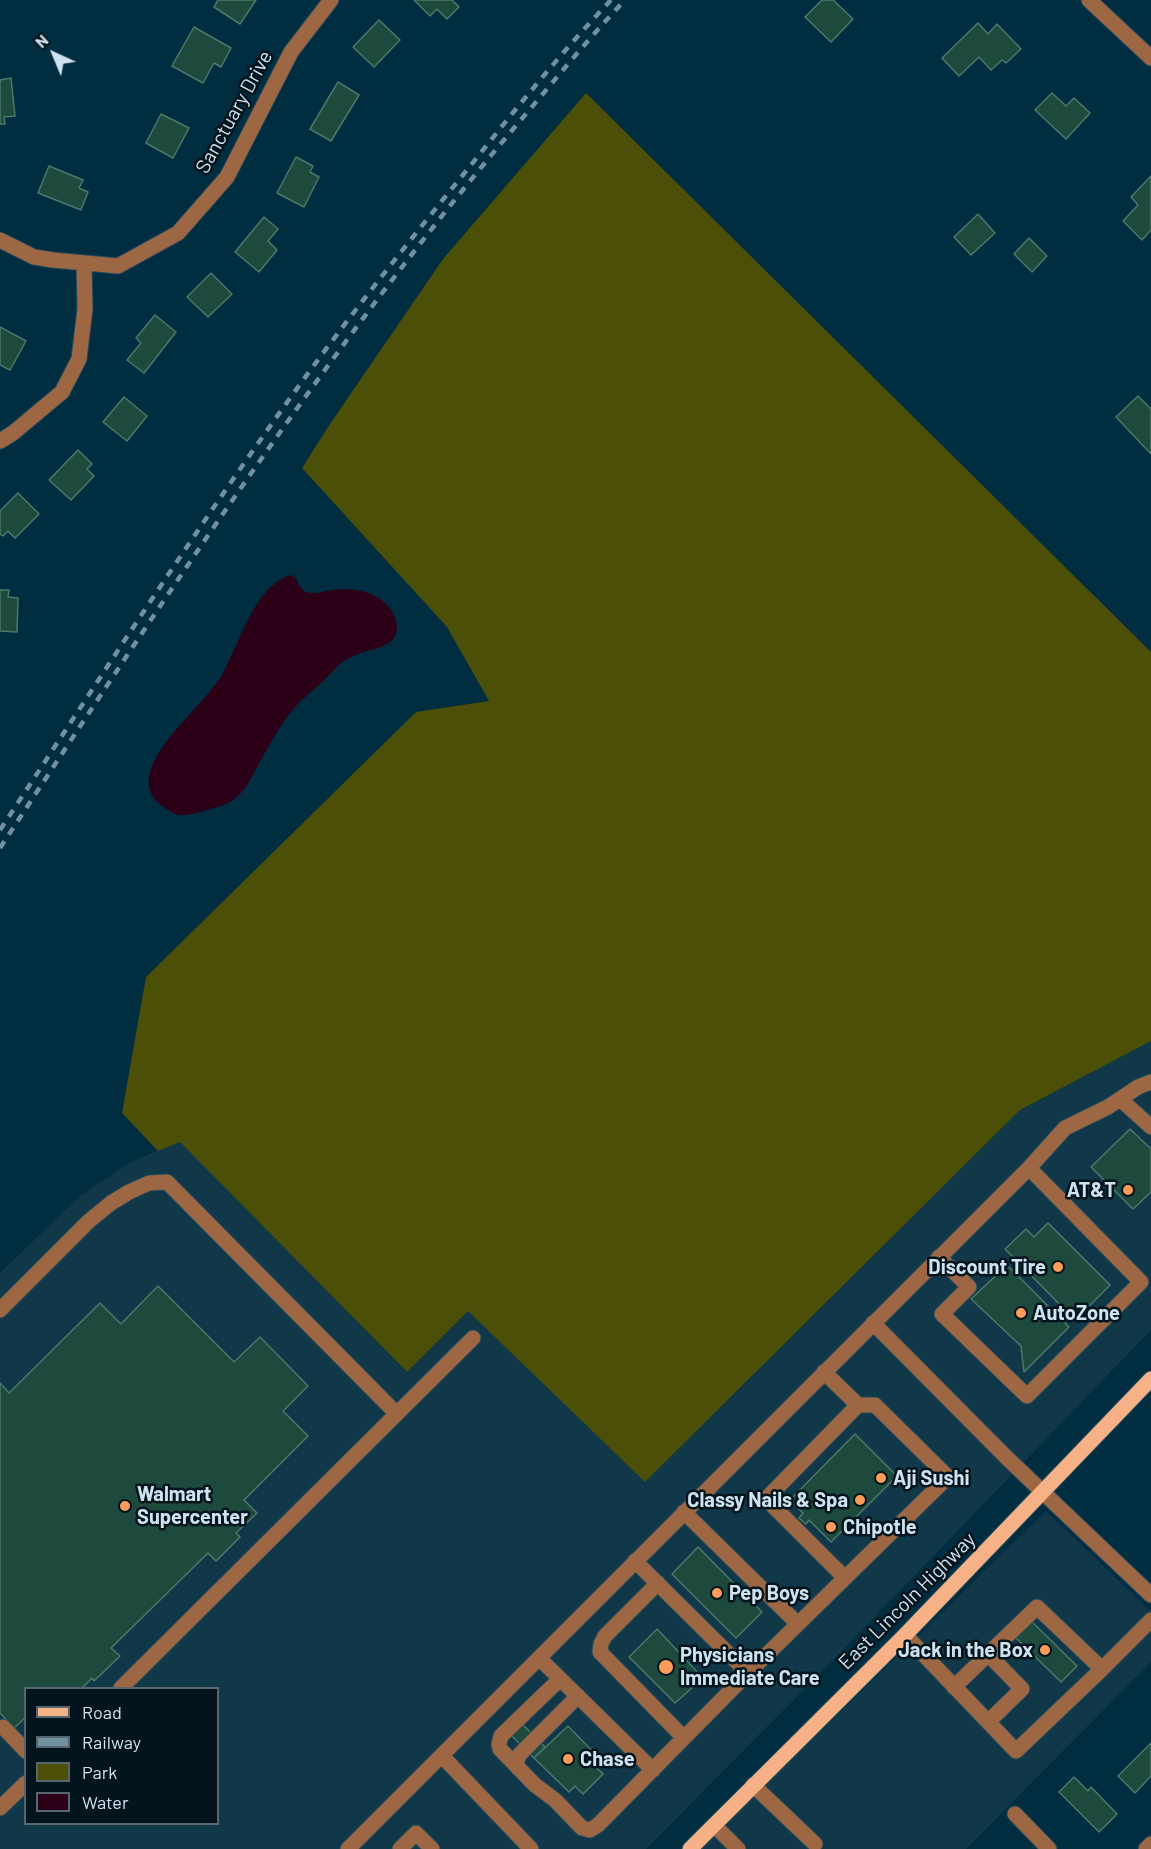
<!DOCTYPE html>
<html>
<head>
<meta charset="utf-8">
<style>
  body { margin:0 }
  #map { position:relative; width:1151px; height:1849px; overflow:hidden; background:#012d40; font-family:Barlow,sans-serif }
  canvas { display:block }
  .legend { position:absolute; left:24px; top:1687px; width:195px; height:138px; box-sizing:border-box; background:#04141c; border:2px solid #556770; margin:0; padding:8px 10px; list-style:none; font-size:18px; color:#cee3ef }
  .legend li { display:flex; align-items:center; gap:12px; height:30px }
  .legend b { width:30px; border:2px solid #556770 }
  .north { position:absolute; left:24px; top:24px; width:60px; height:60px; -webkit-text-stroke:4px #04141c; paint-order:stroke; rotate:316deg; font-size:16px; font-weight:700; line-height:24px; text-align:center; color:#cee3ef }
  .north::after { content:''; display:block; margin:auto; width:21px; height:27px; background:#cee3ef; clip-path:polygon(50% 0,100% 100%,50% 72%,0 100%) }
</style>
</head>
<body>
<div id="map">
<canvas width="1151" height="1849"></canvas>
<ul class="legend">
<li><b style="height:8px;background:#f6b187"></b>Road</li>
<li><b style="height:8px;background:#7191a0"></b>Railway</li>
<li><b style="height:16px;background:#4b4f08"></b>Park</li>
<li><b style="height:16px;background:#2c0017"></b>Water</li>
</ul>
<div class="north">N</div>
</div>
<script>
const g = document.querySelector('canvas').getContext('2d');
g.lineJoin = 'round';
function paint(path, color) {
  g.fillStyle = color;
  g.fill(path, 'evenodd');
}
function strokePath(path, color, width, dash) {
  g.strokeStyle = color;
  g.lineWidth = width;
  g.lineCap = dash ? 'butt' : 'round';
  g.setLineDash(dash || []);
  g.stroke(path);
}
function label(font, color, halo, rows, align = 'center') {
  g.font = font + ' Barlow,sans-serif';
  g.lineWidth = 5;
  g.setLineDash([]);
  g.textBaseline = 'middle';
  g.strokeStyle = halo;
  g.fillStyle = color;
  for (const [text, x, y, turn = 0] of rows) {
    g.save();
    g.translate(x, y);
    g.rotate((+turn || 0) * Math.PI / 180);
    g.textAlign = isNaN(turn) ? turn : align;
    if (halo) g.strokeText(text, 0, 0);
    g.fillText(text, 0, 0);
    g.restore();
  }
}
const built = new Path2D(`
  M1151,1041v289l-313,325 -192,194h-646v-576l80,-77 51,-34 49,-21 226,231 62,-62 177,172 375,-372zM26,1688h192v136h-192z
  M1046,1511l105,100v51l-185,187h-266z`);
const green = new Path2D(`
  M586,93l565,559v389l-131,69 -375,372 -177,-171 -61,61 -227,-230 -22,9 -36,-38 24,-136 270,-265 73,-11 -42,-74 -145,-159 28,-44 113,-165z`);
const water = new Path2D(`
  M291,575l5,3c2,5 4,11 10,14 9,3 18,-1 27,-2 24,-4 56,5 63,31 5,21 -13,26 -29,30 -7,2 -15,5 -21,9 -7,3 -12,10 -17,15 -10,11 -23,20 -33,31 -14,15 -29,43 -39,61 -7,13 -13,27 -27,35 -10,5 -42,15 -52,13 -3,0 -6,-3 -8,-4 -58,-31 20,-92 40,-120 5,-6 10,-12 13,-18 17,-30 32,-88 68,-98z`);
const building = new Path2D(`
  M218,0h38l-16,24 -26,-17z
  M414,0h38l7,7 -12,12 -10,-10 -7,7z
  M822,0h11l20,19 -22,23 -26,-25z
  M379,20l21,20 -26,27 -21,-20z
  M978,23l10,11 9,-10 24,25 -15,14 -4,-3 -11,10 -12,-13 -20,19 -17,-18z
  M194,27l37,21 -10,19 -7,-4 -11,20 -31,-17z
  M11,78l4,38 -11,1 1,7h-5v-44z
  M338,82l21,13 -28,46 -21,-12z
  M1052,93l14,13 8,-8 16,15 -24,26 -31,-29z
  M161,114l28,14 -16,30 -27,-15z
  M296,157l17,9 -3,6 9,5 -15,30 -27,-14z
  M49,166l34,14 -4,8 9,4 -7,18 -43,-17z
  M1151,176v54l-9,10 -19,-19 15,-16 -7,-8z
  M978,214l17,19 -24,22 -17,-18z
  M264,217l14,12 -10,12 9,9 -18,22 -24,-20z
  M1029,238l18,18 -15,16 -18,-18z
  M211,273l21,21 -24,23 -21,-20z
  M155,315l21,17 -32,41 -17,-13 14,-17 -5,-5z
  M0,327l26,14 -16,29 -10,-5z
  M1138,396l13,13v45l-35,-37z
  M124,397l23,19 -20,25 -24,-19z
  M78,450l14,14 -5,5 7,7 -23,24 -22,-20z
  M18,493l21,21 -24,24 -7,-7 -5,5 -3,-2v-23z
  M0,590h9l-1,7 10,1 -1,34 -17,-1z
  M1130,1129l21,20v43l-18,17 -42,-42z
  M1048,1223l62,62 -35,35 -70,-71 21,-20 8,8z
  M1007,1265l62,62 -45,45 -3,-26 -50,-47z
  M158,1286l76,76 26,-25 48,49 -25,25 25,25 -64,64 13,13 -21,20 4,4 -24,24 -8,-8 -97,95 9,8 -26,25 -2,-3 -10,10h-56v29l-12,11 -14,-15v-330l9,10 91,-90 21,21z
  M855,1434l42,42 -66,66 -22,-22 -3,4 -7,-6 4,-5 -13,-13z
  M698,1547l64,65 -26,26 -64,-64z
  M1029,1619l48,47 -16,16 -48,-47z
  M657,1629l46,49 -28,25 -46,-46z
  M520,1722l25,25 -11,11 -25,-25z
  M568,1726l33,34 -6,6 8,8 -20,20 -8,-8 -6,6 -35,-34z
  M1151,1743v33l-16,17 -17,-17z
  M1074,1777l14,14 3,-4 26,27 -18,18 -40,-40z`);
const minor = new Path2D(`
  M1089,0l62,58
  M0,240l34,17 19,3 65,6 60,-33 49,-56 64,-125 40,-52
  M0,441l13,-8 49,-41 17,-33 6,-50 -1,-46
  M1120,1099l31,28
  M939,1257l30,30 -27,27 85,82 114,-114 -112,-114
  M0,1310l89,-89 22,-18 18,-11 20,-9 18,-1 230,232
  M873,1323l134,135 144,137
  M684,1512l114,112 -50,49
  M845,1578l-79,-79 92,-94
  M658,1583l-53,53 -4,8 -1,8 84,86
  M798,1624l150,-147 -73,-72h-17l-34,-33
  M905,1635l111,116 86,-82 49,-49
  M539,1658l114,112
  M560,1679l-59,57 -2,8 1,5 35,36 20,15 27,28 8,2 8,-5 150,-152 -113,-112
  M954,1687l83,-80 65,62
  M121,1688l352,-350
  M988,1722l34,-33 -34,-35
  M3,1727l23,24
  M442,1756l89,93
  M519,1769l-3,-7 4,-8 58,-58
  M753,1785l62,59
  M0,1808l26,-25
  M1015,1814l34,35
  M714,1825l24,24
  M348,1849l681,-681 36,-40 43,-21 30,-20 13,-5
  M400,1849l16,-16 16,16
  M1146,1849l5,-5`);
const major = new Path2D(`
  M690,1849l215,-214 246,-256`);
const rail = new Path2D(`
  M0,830c99,-150 196,-302 301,-447 53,-73 109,-143 166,-213 46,-58 93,-116 144,-170
  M0,848c167,-254 333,-509 531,-740 31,-37 61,-73 94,-108`);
const markers = [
  [1128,1190,6,"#fe9b59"],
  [1058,1267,6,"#fe9b59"],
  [1021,1313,6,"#fe9b59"],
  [881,1478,6,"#fe9b59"],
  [860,1500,6,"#fe9b59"],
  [125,1506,6,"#fe9b59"],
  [831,1527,6,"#fe9b59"],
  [717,1593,6,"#fe9b59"],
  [1045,1650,6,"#fe9b59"],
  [666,1667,8,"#fe9b59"],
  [568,1759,6,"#fe9b59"]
];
const streetNames = [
  ["Sanctuary Drive",234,112,-61],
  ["East Lincoln Highway",907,1601,-45]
];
const poiNames = [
  ["AT&T",1116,1190,"right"],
  ["Discount Tire",1046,1267,"right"],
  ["AutoZone",1033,1313],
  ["Aji Sushi",893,1478],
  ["Walmart",137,1494],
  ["Supercenter",137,1517],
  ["Classy Nails & Spa",848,1500,"right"],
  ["Chipotle",843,1527],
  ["Pep Boys",729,1593],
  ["Jack in the Box",1033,1650,"right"],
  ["Physicians",680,1655],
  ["Immediate Care",680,1678],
  ["Chase",580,1759]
];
paint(built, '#113849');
paint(green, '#4b4f08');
paint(water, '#2c0017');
paint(building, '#1e493d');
strokePath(building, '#4a796b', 1.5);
strokePath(minor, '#224a5c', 17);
strokePath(major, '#224a5c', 17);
strokePath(minor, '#9e6743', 15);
strokePath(major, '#f6b187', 15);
strokePath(rail, '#7191a0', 4.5, [8, 8]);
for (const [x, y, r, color] of markers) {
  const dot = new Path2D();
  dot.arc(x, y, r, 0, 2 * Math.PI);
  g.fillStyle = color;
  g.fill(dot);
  strokePath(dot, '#04141c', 2);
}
label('20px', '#cee3ef', '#04141c', streetNames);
label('bold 20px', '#cee3ef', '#04141c', poiNames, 'left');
</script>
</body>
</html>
